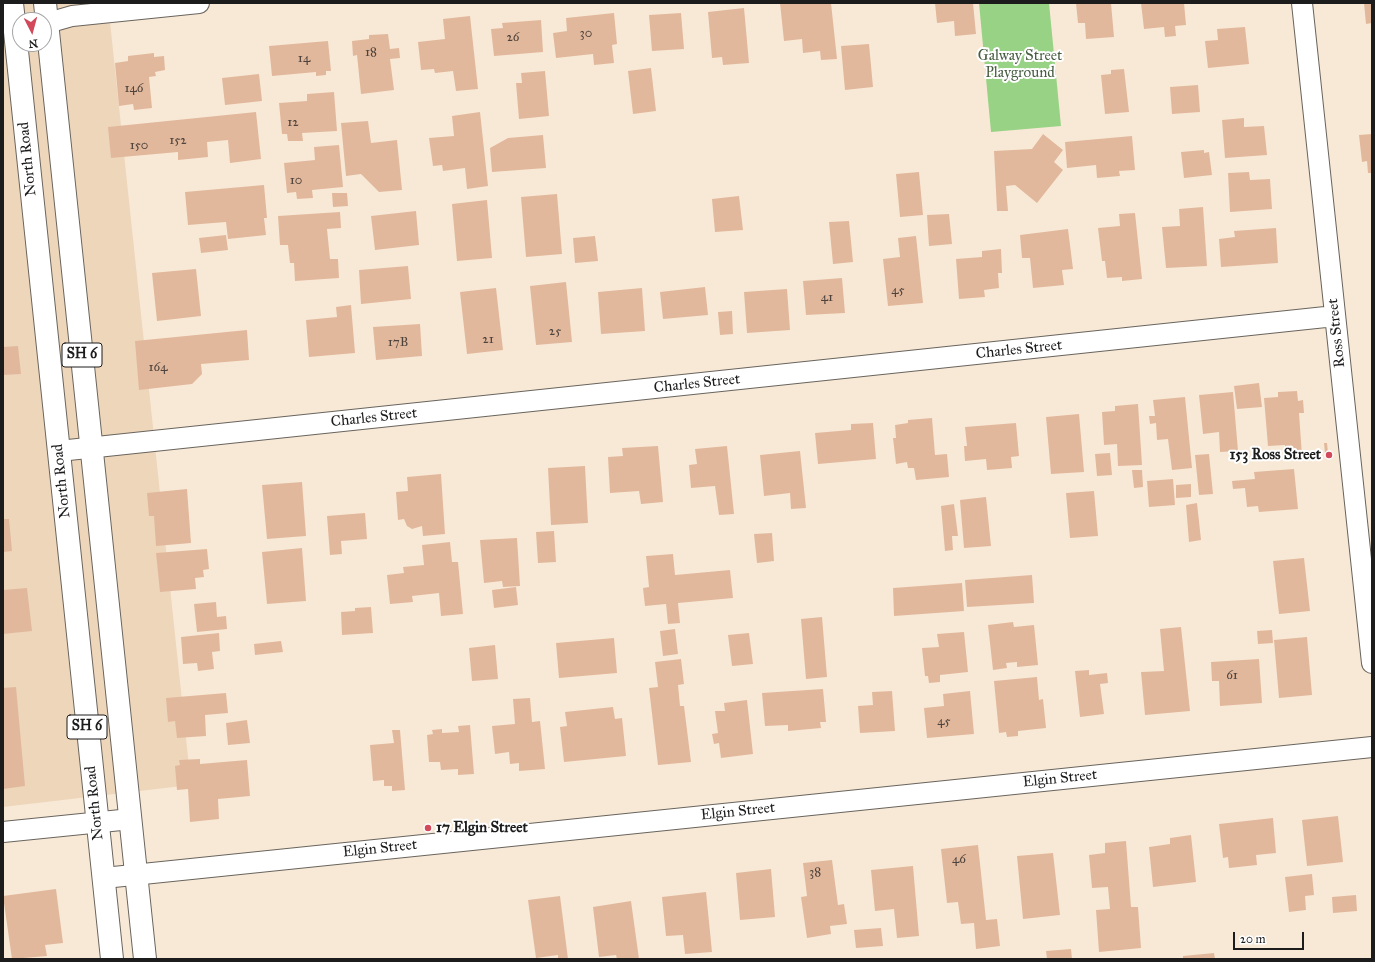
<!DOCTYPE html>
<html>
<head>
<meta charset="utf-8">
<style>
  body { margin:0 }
  #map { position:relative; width:1375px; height:962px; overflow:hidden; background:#f8e9d7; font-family:"IM FELL Great Primer",serif }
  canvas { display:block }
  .frame { position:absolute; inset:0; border:4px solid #1c1c1c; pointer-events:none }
  .north { position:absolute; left:12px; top:12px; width:40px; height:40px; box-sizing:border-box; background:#fff; border:1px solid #a4a4a4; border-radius:50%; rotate:174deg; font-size:11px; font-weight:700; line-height:16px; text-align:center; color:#1c1c1c }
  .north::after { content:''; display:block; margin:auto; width:14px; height:18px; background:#d1495b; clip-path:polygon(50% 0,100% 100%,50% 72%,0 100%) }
  .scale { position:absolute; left:1233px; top:932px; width:71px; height:18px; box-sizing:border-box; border:2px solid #1c1c1c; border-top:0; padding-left:5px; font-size:12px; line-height:14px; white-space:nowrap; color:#1c1c1c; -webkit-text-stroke:3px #fff; paint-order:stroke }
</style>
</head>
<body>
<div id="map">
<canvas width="1375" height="962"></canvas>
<div class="frame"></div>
<div class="north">N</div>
<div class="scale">20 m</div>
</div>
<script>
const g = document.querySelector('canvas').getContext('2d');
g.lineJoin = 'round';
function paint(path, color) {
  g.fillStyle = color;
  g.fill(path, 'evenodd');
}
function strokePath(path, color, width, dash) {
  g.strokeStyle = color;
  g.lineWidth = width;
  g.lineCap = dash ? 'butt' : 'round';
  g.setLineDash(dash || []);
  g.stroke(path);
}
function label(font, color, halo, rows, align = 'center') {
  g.font = font + ' "IM FELL Great Primer",serif';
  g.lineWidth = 4;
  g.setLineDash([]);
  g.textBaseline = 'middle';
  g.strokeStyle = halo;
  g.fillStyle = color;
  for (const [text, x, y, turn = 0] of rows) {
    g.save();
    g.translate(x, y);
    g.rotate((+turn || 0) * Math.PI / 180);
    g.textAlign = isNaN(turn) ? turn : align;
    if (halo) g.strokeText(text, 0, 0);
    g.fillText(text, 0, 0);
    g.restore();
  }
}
const built = new Path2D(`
  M3,3h105l83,782 -188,22zM20,20h24v24h-24z`);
const green = new Path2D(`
  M979,3h70l12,123 -70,6z`);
const building = new Path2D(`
  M780,3h51l6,56 -16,1 -1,-9 -17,2 -1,-14 -18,2z
  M935,3h38l3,31 -21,2 -1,-15 -17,2z
  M1076,3h35l3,34 -28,2 -1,-16h-7z
  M1141,3h43l2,22 -11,1 1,10 -11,1 -1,-10 -20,2z
  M1364,3h8v20l-6,1z
  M744,8l5,55 -26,2 -1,-8 -10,1 -4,-46z
  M614,13l3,31 -5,1 2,18 -20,2 -1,-11 -37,4 -3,-25 14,-2 -1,-13z
  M681,13l3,36 -32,2 -3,-36z
  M470,16l8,73 -22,2 -3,-20 -18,2 -1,-4 -13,1 -3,-28 27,-3 -2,-20z
  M541,20l2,32 -49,4 -3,-27 12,-1 -1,-5z
  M1245,27l4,37 -41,4 -3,-27 13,-1 -1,-11z
  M388,34l2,15 9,-1 1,10 -10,1 4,31 -33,4 -4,-39 -4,1 -1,-15 17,-2v-4z
  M328,41l3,30h-5v4l-10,1v-4l-44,4 -3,-30z
  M869,44l4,43 -28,3 -4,-44z
  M154,53v4l10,-1 1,14 -10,2 1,4 -7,1 3,31 -18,2 -1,-6 -14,2 -4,-43 13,-2v-5z
  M651,68l5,43 -23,3 -5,-43z
  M1124,69l5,43 -24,2 -4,-39 10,-1v-4z
  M545,71l4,45 -30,3 -3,-36h6l-1,-10z
  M259,74l3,27 -37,4 -3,-27z
  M1198,85l2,27 -28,2 -2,-27z
  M334,92l3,39 -35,2 1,8h-15l-1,-7h-5l-3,-31 28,-2v-7z
  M256,112l5,47 -31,4 -2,-23 -21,2 1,15 -30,3v-8l-67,6 -3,-31z
  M480,112l8,74 -21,3 -2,-21 -22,3 -1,-6 -9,1 -4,-28 25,-2 -2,-20z
  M1244,118v9l20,-1 3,29 -42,3 -3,-38z
  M368,121l3,22 26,-3 5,50 -23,2 -18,-18 -15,2 -5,-53z
  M1043,134l20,16 -9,12 9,8 -26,33 -22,-18 -9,1 2,25h-11l-3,-60 38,-2z
  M1372,134v39h-4l-1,-12 -5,1 -3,-27z
  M543,135l3,33 -54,4 -2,-24 18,-10z
  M1132,136l3,34 -16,1 1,5 -23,2 -1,-13 -29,3 -2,-26z
  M339,145l4,42 -31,3 1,8 -16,1 -1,-7 -9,1 -3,-30 31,-3 -1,-13z
  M1204,150v3l5,-1 3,23 -28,3 -3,-26z
  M919,172l4,43 -23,2 -4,-43z
  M1249,172l1,8 20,-1 2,30 -42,3 -2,-39z
  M264,185l3,33h-3l2,17 -38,4 -2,-17 -38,3 -3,-33z
  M332,193h15l1,13 -15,1z
  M557,194l5,60 -36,3 -5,-60z
  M739,196l4,34 -28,2 -3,-33z
  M487,200l5,58 -35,3 -5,-57z
  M1203,207l4,59 -41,2 -4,-41 18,-1 -1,-17z
  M416,211l3,34 -44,5 -4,-34z
  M340,212l1,16 -14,1 3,30h8l1,19 -44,3 -1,-18h-4l-2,-18h-8l-2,-29z
  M1135,213l7,66 -20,2v-4l-15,1 -2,-17h-3l-4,-33 22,-2 -1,-12z
  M949,214l3,30 -23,2 -2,-31z
  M849,221l4,41 -20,2 -4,-42z
  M1276,228l2,35 -57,4 -2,-28 16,-2 -1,-6z
  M1068,229l5,40 -11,1 2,15 -31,3 -3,-30h-8l-2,-23z
  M226,235l2,15 -27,3 -2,-15z
  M595,236l3,25 -23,2 -2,-25z
  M916,236l7,67 -35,3 -5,-47 17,-2 -2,-19z
  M1001,249l1,24h-4l1,15 -15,2 1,7 -26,2 -3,-40 26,-2v-6z
  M408,266l3,33 -50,5 -2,-34z
  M196,269l5,47 -44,5 -5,-48z
  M842,278l3,35 -39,2 -3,-34z
  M566,282l6,60 -36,3 -6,-59z
  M705,287l3,28 -45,4 -3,-27z
  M496,288l7,62 -36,4 -7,-62z
  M642,288l3,43 -44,3 -3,-42z
  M787,289l3,41 -43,3 -3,-41z
  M351,305l4,48 -46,4 -3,-37 31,-3 -1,-10z
  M732,311l1,23 -13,1 -2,-23z
  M420,324l2,32 -46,4 -3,-33z
  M247,330l2,30 -48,4 1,10 -10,10 -53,6 -4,-49z
  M18,346l3,28 -18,1v-28z
  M1259,383l3,24 -25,2 -3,-23z
  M1297,391l1,10 5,-1 1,13h-5l3,43 -16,1 -1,-12 -17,1 -4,-48 14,-1v-5z
  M1233,392l5,59 -18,1 -1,-20 -16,2 -4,-39z
  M1185,397l7,71 -20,2 -4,-31 -11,1 -1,-17 -6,1 -1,-8h6l-2,-16z
  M1138,404l4,61 -24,1 -1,-22 -13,1 -2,-33 13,-1v-5z
  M1079,414l5,58 -33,2 -5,-57z
  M932,418l3,37 12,-1 2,23 -33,3 -2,-12h-6l-1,-6 -11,2 -3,-26h3l-1,-13 13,-2v-3z
  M873,423l3,36 -58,5 -3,-31 36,-3v-6z
  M1016,423l3,33 -8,1 1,11 -25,2 -1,-11 -21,2 -1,-15h3l-2,-19z
  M1324,443h3l1,10h-3z
  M658,446l5,56 -22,2 -2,-13 -29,2 -2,-36 15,-1 -1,-8z
  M727,446l7,68 -15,1 -4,-29 -24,2 -2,-23 8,-1 -2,-15z
  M800,451l6,57 -15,1 -1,-16 -26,3 -4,-41z
  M1110,453l2,22 -15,1 -2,-22z
  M1209,454l4,40 -14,1 -4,-40z
  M585,466l3,57 -37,2 -3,-57z
  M1294,469l4,40 -39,3 -1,-6 -11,1 -2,-19 -12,1 -1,-8 23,-2 -1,-7z
  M1132,470h10l1,17 -9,1z
  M441,474l4,60 -22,2 -1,-10 -10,3 -5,-3 -3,-7 -6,1 -2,-28 12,-1 -1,-14z
  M1173,479l2,26 -26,2 -2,-26z
  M302,482l4,54 -39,3 -5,-54z
  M1191,484v13l-15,1v-13z
  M187,489l4,54 -35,3 -2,-30h-5l-2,-23z
  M1094,491l4,45 -28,2 -4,-45z
  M986,497l5,49 -27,2 -4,-48z
  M1197,503l4,37 -12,2 -3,-37z
  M954,504l4,32h-6l1,14 -8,1 -4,-45z
  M365,513l2,26 -26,2 1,13 -12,1 -3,-39z
  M3,519h6l3,32 -9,1z
  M554,531l2,31 -18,1 -2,-31z
  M772,533l2,28 -17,2 -3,-29z
  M517,538l3,48 -17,1 -1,-6 -18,2 -4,-43z
  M450,542l2,20h6l5,52 -22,2 -2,-23 -27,3 1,6 -23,2 -3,-29 17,-2 -1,-6 21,-2 -2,-20z
  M302,548l4,53 -39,3 -5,-52z
  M207,549l2,20 -6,1 1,7 -9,1 1,11 -36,3 -4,-39z
  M673,554l2,21 55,-5 3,28 -55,5 2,20 -12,1 -2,-20 -21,2 -2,-18 6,-1 -3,-31z
  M1304,558l6,53 -31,3 -6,-53z
  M1032,575l2,28 -67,4 -2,-27z
  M962,583l2,28 -70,5 -1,-28z
  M516,587l2,18 -24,3 -2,-18z
  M27,588l5,43 -29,3v-44z
  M216,602l1,15 9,-1 1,13 -30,3 -3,-28z
  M371,607l2,26 -31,2 -1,-23 14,-1v-3z
  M822,617l5,60 -21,2 -5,-60z
  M1013,622l1,5 20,-2 4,40 -21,2v-5l-11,1 1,5 -14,2 -5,-45z
  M1181,627l9,84 -45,4 -4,-43 23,-1 -4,-42z
  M675,629l3,25 -15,2 -3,-25z
  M1272,630l1,13 -15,1 -1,-13z
  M964,632l4,40 -28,3v7l-11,1 -1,-7h-3l-3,-28 17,-1 -2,-13z
  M219,633l1,18 -8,1 2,17 -16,2 -1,-8 -14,1 -2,-27z
  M749,633l4,31 -21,2 -4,-31z
  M1307,637l5,58 -33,3 -5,-58z
  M614,638l3,35 -58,5 -3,-35z
  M281,641l2,11 -28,3 -1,-11z
  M495,645l3,34 -26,2 -3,-33z
  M681,659l3,25 -6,1 2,21h4l7,56 -33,3 -9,-77 9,-1 -3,-25z
  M1259,659l3,44 -42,3 -1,-25h-7l-1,-19z
  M1089,670v5l18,-2 1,10 -8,1 4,30 -24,3 -5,-46z
  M1037,677l2,23 4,-1 3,29 -28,3v5l-11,1 -1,-5 -7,1 -5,-52z
  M16,687l9,99 -22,3v-101z
  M823,689l3,33h-6l1,6 -33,3v-6l-23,1 -3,-33z
  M892,691l3,40 -35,2 -2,-27 15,-1 -1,-13z
  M970,691l4,43 -47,4 -3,-30 20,-2 -1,-12z
  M226,693l2,20 -23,2 1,21 -29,2 -2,-17 -7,1 -2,-24z
  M530,698l2,24 8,-1 5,48 -26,2v-8l-9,1 -1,-12 -14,2 -3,-28 23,-2 -2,-25z
  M747,700l6,54 -32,4 -2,-15 -5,1 -2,-10 6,-1 -3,-22h10l-1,-8z
  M613,707l2,12 7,-1 4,38 -62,6 -4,-35 7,-1 -2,-14z
  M247,720l3,23 -22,2 -2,-22z
  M470,725l4,49 -16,1v-6l-17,1 -1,-8h-11l-2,-27 6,-1 -1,-4 10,-1v4l17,-1 -1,-6z
  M392,730h8l5,60 -13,1v-5h-8v-6l-11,1 -3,-36 24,-2z
  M200,759v5l47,-4 3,36 -32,3 1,20 -29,3 -2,-33 -11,1 -2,-24 5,-1 -1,-5z
  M1338,816l5,46 -36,4 -5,-46z
  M1273,818l3,35 -20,2 1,10 -28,3 -1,-11 -5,1 -4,-34z
  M1191,835l5,47 -43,5 -4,-40 21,-3v-6z
  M1126,841l5,66h7l3,41 -42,4 -3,-42 14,-1 -2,-22 -16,1 -3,-33 16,-2v-10z
  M978,845l8,75 11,-1 3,27 -24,3 -2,-26 -13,1 -3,-22 -11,1 -6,-54z
  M1053,853l7,62 -37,4 -6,-63z
  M832,860l6,45 6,-1 3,20 -17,2 1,8 -24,4 -6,-41 6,-1 -4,-33z
  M913,866l6,70 -22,2 -3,-29 -19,2 -4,-41z
  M771,869l4,48 -35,3 -4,-47z
  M1312,874l2,21 -9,1 1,14 -17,2 -4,-35z
  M56,889l7,54 -18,2 2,11 -35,3 -9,-63z
  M706,892l6,60 -27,2 -2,-19 -17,1 -4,-39z
  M1356,895l1,16 -24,2 -1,-16z
  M560,896l8,63h-10v-4l-22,3 -8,-58z
  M631,901l8,58h-22l-1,-4 -17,2 -6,-50z
  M881,928l2,18 -27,2 -2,-18z
  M1071,949l1,10h-25l-1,-8z
  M1214,953l1,6h-32v-3z`);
const minor = new Path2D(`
  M1302,3l70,660
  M44,24l28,-8 127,-13
  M59,451l1276,-135
  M3,832l128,-13
  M104,878l1268,-131`);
const primary = new Path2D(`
  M12,3l100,956
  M45,3l100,956`);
const markers = [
  [1329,455,4,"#d1495b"],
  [428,828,4,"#d1495b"]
];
const numberNames = [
  ["30",586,34],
  ["26",513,38],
  ["18",371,53],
  ["14",304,59],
  ["146",134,89],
  ["12",293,123],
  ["152",178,141],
  ["150",139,146],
  ["10",296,181],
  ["45",898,291],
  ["41",827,298],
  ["25",555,332],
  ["21",488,340],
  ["17B",398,343],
  ["164",158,368],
  ["61",1232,676],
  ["45",944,722],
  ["46",959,860],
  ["38",815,873]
];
const shields = [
  [82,355,40],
  [87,727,40]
];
const shieldNames = [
  ["SH 6",82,355],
  ["SH 6",87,727]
];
const parkNames = [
  ["Galway Street",1020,56],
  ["Playground",1020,73]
];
const streetNames = [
  ["North Road",28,159,-96],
  ["Ross Street",1337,333,-96],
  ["Charles Street",1019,350,-6],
  ["Charles Street",697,384,-6],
  ["Charles Street",374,418,-6],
  ["North Road",62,481,-96],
  ["Elgin Street",1060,779,-6],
  ["North Road",95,803,-96],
  ["Elgin Street",738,812,-6],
  ["Elgin Street",380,849,-6]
];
const poiNames = [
  ["153 Ross Street",1321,455],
  ["17 Elgin Street",436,828,"left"]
];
paint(built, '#eed6bb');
paint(green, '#98d285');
paint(building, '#e2b89c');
strokePath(minor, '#69645d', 22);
strokePath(primary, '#69645d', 24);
strokePath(minor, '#fff', 20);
strokePath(primary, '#fff', 22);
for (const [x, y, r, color] of markers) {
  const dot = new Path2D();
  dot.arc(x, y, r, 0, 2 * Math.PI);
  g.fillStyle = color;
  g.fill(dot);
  strokePath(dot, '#fff', 1.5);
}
label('13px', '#4e433c', null, numberNames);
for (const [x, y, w] of shields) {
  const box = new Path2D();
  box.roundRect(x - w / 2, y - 12, w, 24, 3);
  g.fillStyle = '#fff';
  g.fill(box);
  strokePath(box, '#1c1c1c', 1);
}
label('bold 14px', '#1c1c1c', null, shieldNames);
label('15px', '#475c41', '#fff', parkNames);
label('15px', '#1c1c1c', '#fff', streetNames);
label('bold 15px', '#1c1c1c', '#fff', poiNames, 'right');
</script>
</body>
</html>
